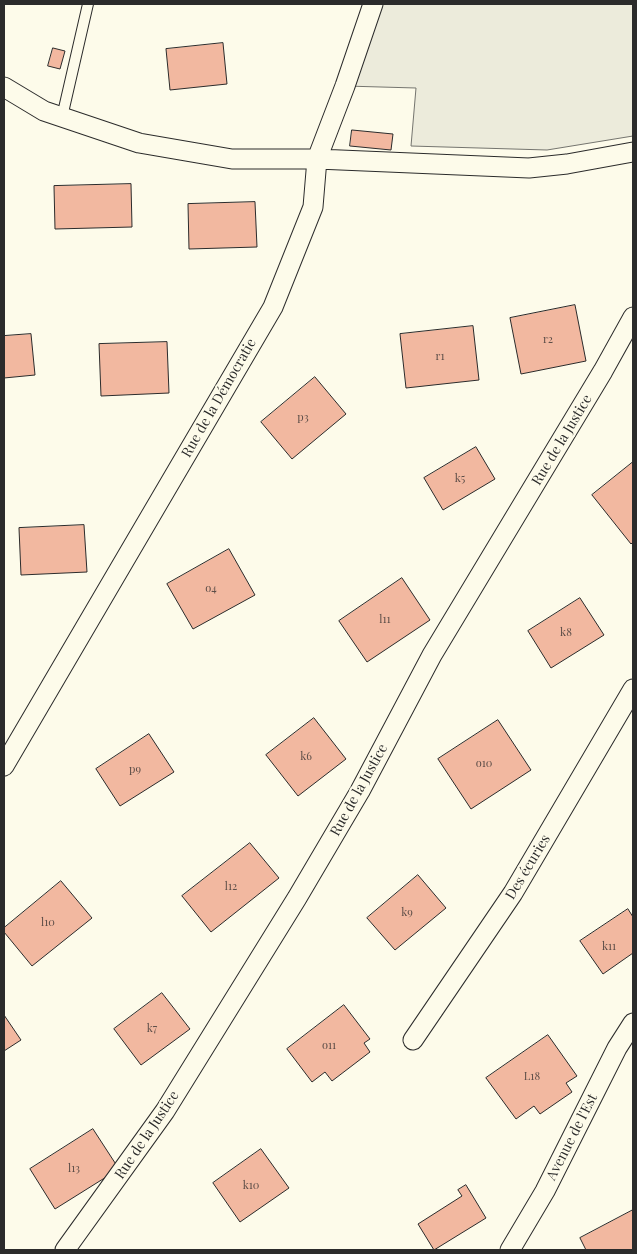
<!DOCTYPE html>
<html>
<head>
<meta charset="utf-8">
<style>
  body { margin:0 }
  #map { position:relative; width:637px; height:1254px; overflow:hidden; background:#fdfbea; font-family:"Playfair Display",serif }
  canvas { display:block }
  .frame { position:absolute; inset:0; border:5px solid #2b2b2b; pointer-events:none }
</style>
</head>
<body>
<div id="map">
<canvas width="637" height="1254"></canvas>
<div class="frame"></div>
</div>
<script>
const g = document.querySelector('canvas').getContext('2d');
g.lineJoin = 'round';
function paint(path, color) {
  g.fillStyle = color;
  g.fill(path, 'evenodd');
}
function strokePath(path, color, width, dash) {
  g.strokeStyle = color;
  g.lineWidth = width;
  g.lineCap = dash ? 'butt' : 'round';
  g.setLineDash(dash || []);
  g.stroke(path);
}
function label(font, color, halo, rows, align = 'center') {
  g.font = font + ' "Playfair Display",serif';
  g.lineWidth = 4;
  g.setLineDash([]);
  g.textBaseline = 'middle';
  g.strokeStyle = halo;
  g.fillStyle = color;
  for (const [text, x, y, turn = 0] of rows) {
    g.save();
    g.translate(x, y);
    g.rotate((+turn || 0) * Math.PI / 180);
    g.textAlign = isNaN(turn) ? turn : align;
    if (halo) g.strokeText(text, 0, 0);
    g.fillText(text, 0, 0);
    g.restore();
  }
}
const green = new Path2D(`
  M373,4h260v132l-86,14 -136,-4 5,-58 -71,-2z`);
const building = new Path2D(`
  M223,43l4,41 -57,6 -4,-41z
  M53,48l12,3 -5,18 -12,-3z
  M352,130l41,4 -2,16 -41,-4z
  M131,184l1,43 -77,2 -1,-43z
  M255,202l2,45 -68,2 -1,-45z
  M575,305l11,56 -65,13 -11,-56z
  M473,326l6,54 -73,8 -6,-54z
  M31,334l4,41 -31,3v-42z
  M167,342l2,51 -68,3 -2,-52z
  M315,377l31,37 -54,45 -31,-37z
  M476,447l19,32 -52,31 -19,-32z
  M633,462v80l-2,2 -39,-49z
  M84,525l3,47 -66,3 -2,-47z
  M229,549l26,46 -62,34 -26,-45z
  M402,578l28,42 -63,42 -28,-41z
  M580,598l24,37 -53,33 -23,-37z
  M314,718l32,41 -48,37 -32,-41z
  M498,720l33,50 -60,39 -33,-50z
  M149,734l25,38 -54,34 -24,-37z
  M250,843l29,35 -68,54 -29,-36z
  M418,875l28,33 -51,42 -28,-32z
  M61,881l31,37 -60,48 -28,-34v-4z
  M628,909l5,8v36l-30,21 -23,-33z
  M162,993l28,36 -49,36 -27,-36z
  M344,1005l26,34 -6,4 6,9 -38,29 -7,-9 -13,10 -25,-33z
  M4,1015l17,25 -17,11z
  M548,1035l29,41 -11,7 6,9 -32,22 -6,-8 -18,13 -30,-41z
  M93,1129l26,40 -64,40 -25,-40z
  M261,1149l28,39 -49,34 -27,-39z
  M466,1185l20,33 -52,32 -16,-26 44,-28 -4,-6z
  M633,1210v40h-47l-6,-12z`);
const lane = new Path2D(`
  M62,117l26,-113`);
const street = new Path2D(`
  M4,87l40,24 95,32 93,16h85l212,9 38,-4 66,-12
  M4,766l269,-459 40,-100 4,-48 28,-73 28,-82
  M413,1040l100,-147 120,-204
  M65,1250l100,-139 132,-213 63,-107 72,-136 171,-284 30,-54
  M510,1250l35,-59 72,-143 16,-25`);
const numberNames = [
  ["r2",548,340],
  ["r1",440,357],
  ["p3",303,418],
  ["k5",460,479],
  ["o4",211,589],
  ["l11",385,620],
  ["k8",566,633],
  ["k6",306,757],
  ["o10",484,764],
  ["p9",135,770],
  ["l12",231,887],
  ["k9",407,913],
  ["l10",48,923],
  ["k11",609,947],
  ["k7",152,1029],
  ["o11",329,1046],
  ["L18",532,1077],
  ["l13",74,1169],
  ["k10",251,1186]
];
const streetNames = [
  ["Rue de la Démocratie",219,398,-60],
  ["Rue de la Justice",562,440,-59],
  ["Rue de la Justice",359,790,-61],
  ["Des écuries",528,867,-59],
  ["Rue de la Justice",147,1135,-56],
  ["Avenue de l'Est",572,1137,-63]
];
paint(green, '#ecebdb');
strokePath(green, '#74746e', 1);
paint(building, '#f2b8a0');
strokePath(building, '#2b2b2b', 1);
strokePath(lane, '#2b2b2b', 12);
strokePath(street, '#2b2b2b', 21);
strokePath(lane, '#fdfbea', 10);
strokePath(street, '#fdfbea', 19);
label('11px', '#5d4e48', null, numberNames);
label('14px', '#2b2b2b', '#fdfbea', streetNames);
</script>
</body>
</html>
